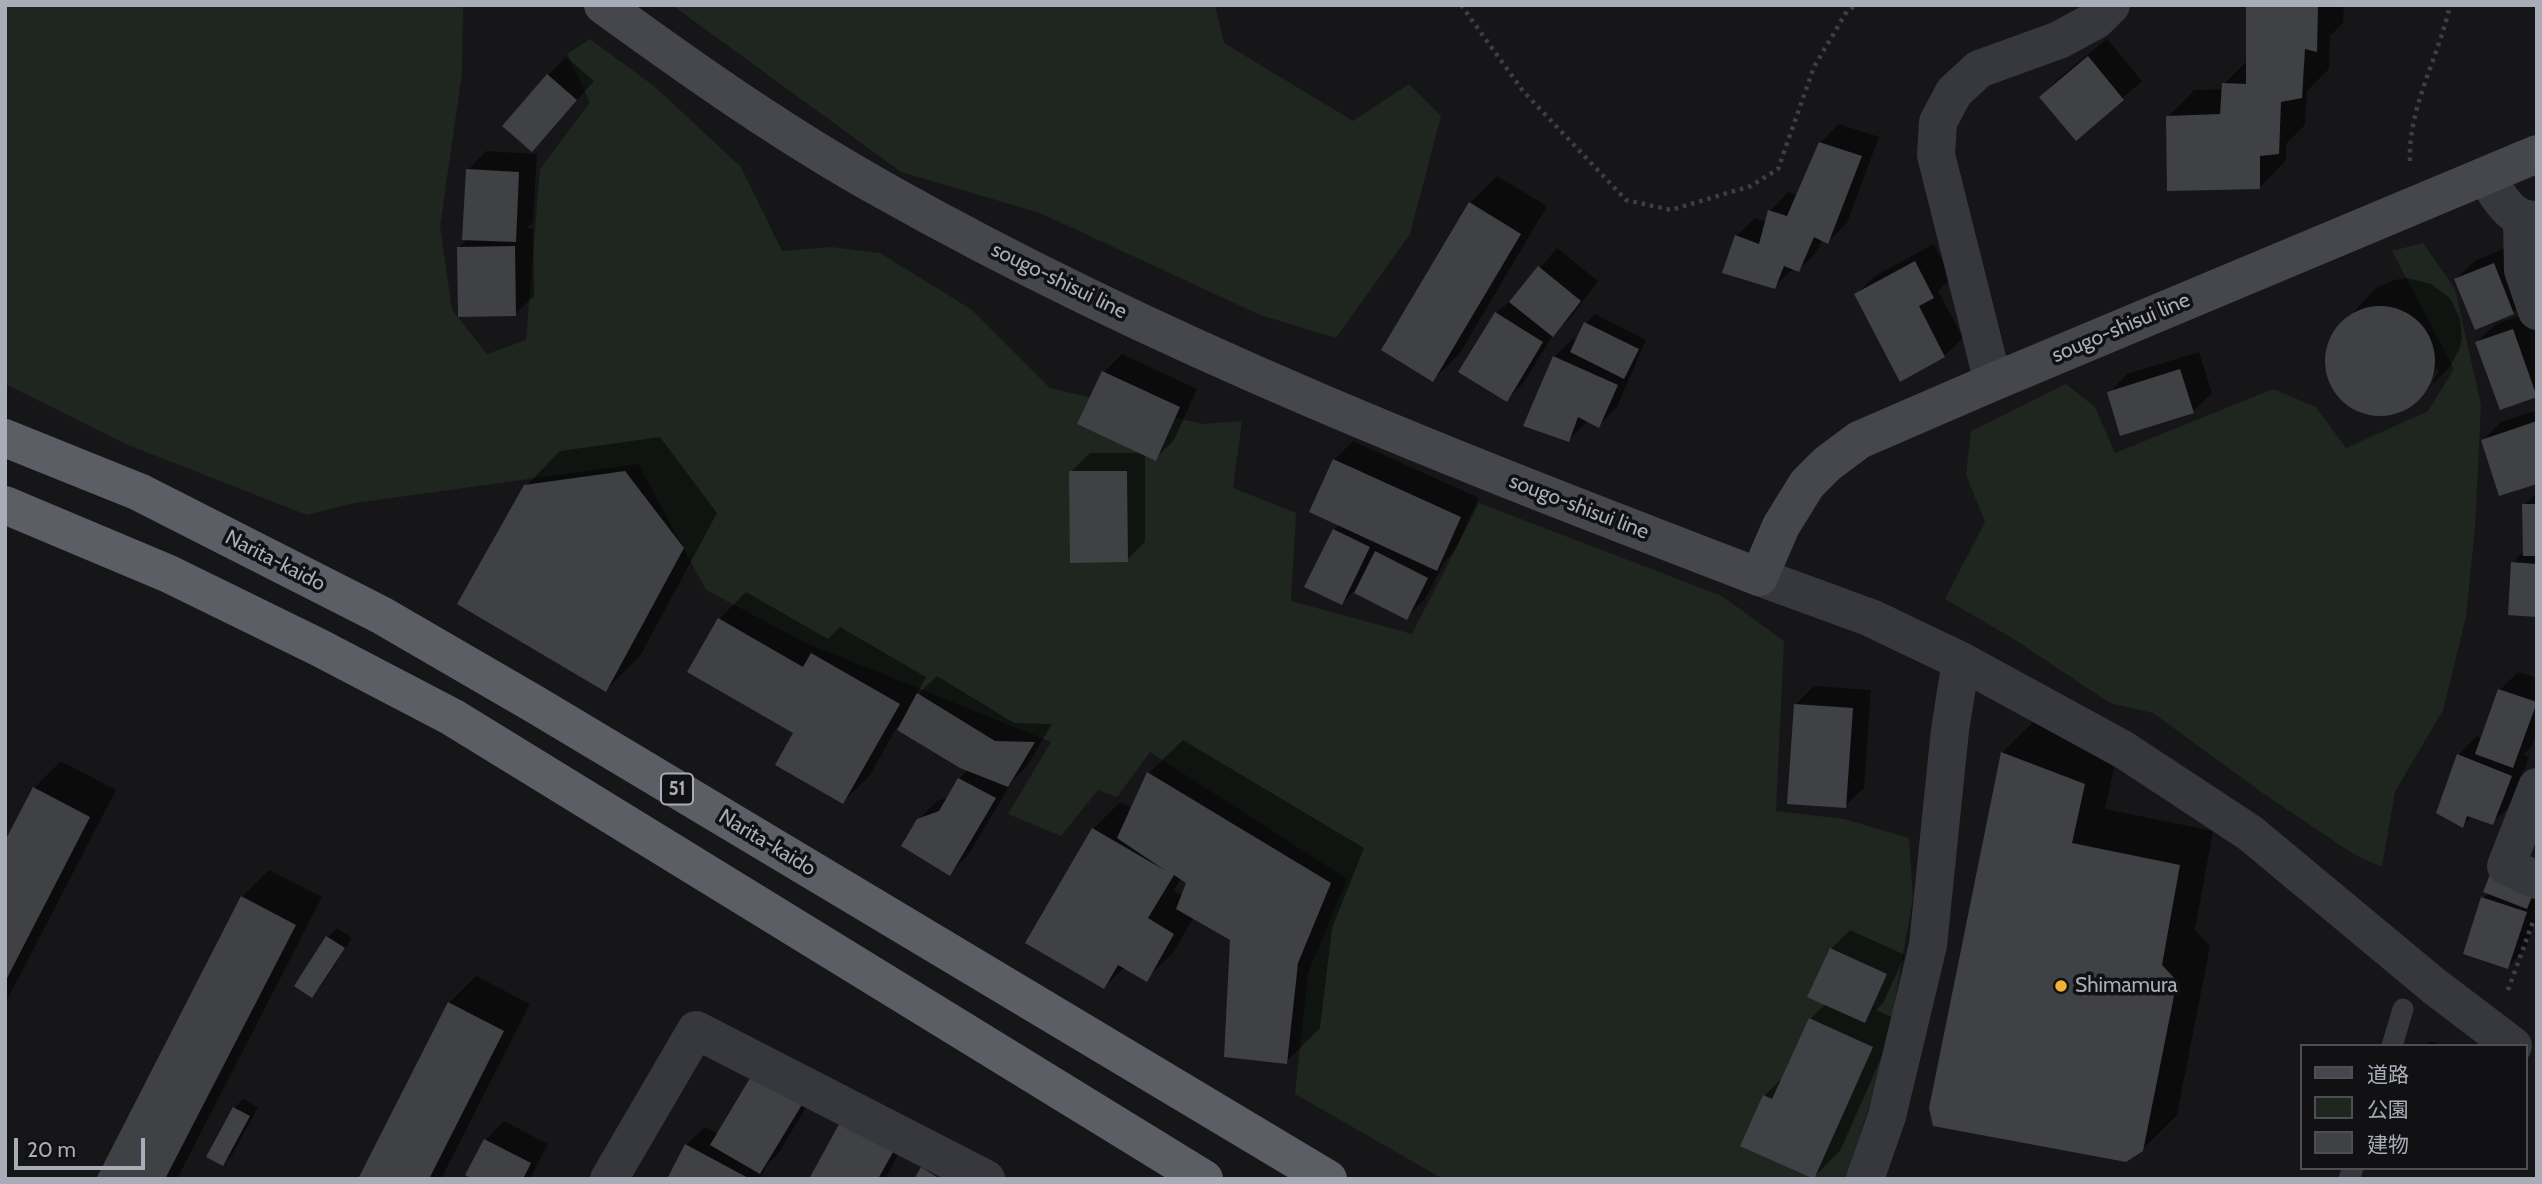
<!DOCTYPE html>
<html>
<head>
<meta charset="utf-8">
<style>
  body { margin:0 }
  #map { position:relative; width:2542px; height:1184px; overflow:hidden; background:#161618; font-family:Cabin,"Noto Sans JP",sans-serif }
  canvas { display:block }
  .frame { position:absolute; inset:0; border:7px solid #a8adb8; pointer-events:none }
  .legend { position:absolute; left:2300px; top:1044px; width:228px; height:126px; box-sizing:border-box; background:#111113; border:2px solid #4d4f55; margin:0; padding:9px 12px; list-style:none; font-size:21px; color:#a8adb8 }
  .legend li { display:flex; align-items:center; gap:14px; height:35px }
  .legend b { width:35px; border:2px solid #4d4f55 }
  .scale { position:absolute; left:14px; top:1138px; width:131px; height:32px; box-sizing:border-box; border:4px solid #a8adb8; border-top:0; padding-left:9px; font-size:21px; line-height:24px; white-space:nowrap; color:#a8adb8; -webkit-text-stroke:5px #111113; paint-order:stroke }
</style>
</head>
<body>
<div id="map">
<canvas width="2542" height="1184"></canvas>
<div class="frame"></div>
<ul class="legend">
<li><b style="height:9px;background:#45474d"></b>道路</li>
<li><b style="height:19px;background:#1e261f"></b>公園</li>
<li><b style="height:19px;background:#404145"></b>建物</li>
</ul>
<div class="scale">20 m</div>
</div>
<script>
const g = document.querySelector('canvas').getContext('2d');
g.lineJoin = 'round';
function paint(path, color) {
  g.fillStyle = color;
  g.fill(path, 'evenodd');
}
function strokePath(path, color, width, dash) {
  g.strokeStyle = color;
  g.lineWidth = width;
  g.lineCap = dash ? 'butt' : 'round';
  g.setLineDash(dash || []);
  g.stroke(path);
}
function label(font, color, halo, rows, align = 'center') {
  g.font = font + ' Cabin,sans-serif';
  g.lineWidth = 7;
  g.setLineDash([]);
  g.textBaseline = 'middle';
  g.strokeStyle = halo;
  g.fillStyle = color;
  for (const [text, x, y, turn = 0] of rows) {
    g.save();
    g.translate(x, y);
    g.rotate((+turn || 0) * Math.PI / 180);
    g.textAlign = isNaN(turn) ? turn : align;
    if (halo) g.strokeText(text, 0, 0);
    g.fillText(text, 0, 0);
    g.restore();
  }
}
const green = new Path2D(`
  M5,5h458l-1,68 -22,153 12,84 35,44 39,-14 14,-171 50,-67 -23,-48 23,-15 64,47 87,81 41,84 49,-4 49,6 92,57 78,78 152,36 40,-3 -9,67 63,25 -5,88 121,33 67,-131 243,93 62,45 -8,170 68,8 65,19 4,60 -28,158 -39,123h-403l-148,-85 13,-121 39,-94 -197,-127 -33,45 -19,-7 -37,46 -53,-22 43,-72 -245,-99 -100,-53 -68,-126 -283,39 -48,12 -179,-70 -123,-61z
  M672,5h543l9,38 129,78 56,-37 32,32 -31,118 -74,104 -76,-23 -220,-102 -139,-41z
  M2423,243l32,46 26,116 -6,123 -9,89 -23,93 -48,82 -13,75 -27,-12 -91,-61 -111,-81 -43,-10 -98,-65 -67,-39 40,-77 -19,-47 5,-44 95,-47 29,23 20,46 158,-64 43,18 30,41 82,-37 26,-42 -62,-118z`);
const shadow = new Path2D(`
  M2248,5h96l-1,18 -13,13 -1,33 -22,22 -2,34 -19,19v16l-26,27 -92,-70 26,-27 30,-1v-5l24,-24z
  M2107,39l35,42 -66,58 -35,-42 18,-19z
  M566,57l28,24 -62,69 16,-75z
  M1839,124l40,13 -32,86 -19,19 -6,-3 -5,13 -19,18 -4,-2 -20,19 -38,-51 19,-18 12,4 3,-11 18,-19 10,4 22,-53z
  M486,151l51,3 -4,68 -6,6h6l1,68 -19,18 -57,-66 10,-9v-69z
  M1497,176l50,30 -87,147 -27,27 37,-177z
  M1934,244l17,34 -13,13 25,47 -19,18 -88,-62 19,-18z
  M2512,245l19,49 -18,18 -57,-33 19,-18z
  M1557,248l41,33 -27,36 -17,16 -29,48 -18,19 -11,-87 20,-17z
  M2407,278l24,6 19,14 10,21 2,19 -2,10 -11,20 -28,27 -19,15 -21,5 -22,-5 -17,-11 -12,-18 -4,-23 6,-23 44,-47 18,-8zM2436,369l3,1 -8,15h-4z
  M2531,312l6,15v68l-36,12 -24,-65 19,-18z
  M1595,314l51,26 -29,67 -19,19 -11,-4 -19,18 -14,-83 19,-18 4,2 9,-18z
  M2199,352l13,41 -19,18 -84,-18 18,-19z
  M1122,354l75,35 -23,51 -18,18 -11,-5v89l-18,18 -56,-88 19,-19h53l-39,-81z
  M2537,410v72l-54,-42 18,-18z
  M660,437l57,76 -77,143 -34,34 -80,-204 34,-35z
  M1353,441l126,57 -24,52 -11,12 -19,37 -19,19 -52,-27 -12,12 -8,-73 6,-6 -6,-64z
  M2537,492v123l-24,-52 11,-12v-46z
  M746,592l82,47 12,-12 86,50 -10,19 21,-20 77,47 38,1 -25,42 -14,14 -45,75 -19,19 -31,-54 19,-19 12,-4 10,-18 10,-10 -72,-42 -27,48 -27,27 -124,-183z
  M2518,672l19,6v54l-6,15 -8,8 6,2 -18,48 -19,18 -20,-7 -9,9 -5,-70 19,-19 6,3 17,-49z
  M1814,686l57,4 -7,98 -19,18 -50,-101z
  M2036,719l82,31 -13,59 108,22 -18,99 15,16 -33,169 -35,35 -140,-397z
  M1183,740l181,108 -32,80 -12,100 -34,34 -54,-123 -38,-22 -21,36 -27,26 -21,-12 -21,20 -76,-45 65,-113 27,-27 13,7 16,-36zM1181,878l7,4 -5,14 -9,-5z
  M61,761l55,29 -111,214v-159l29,-57z
  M269,870l53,27 -145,282h-79l144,-282z
  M2537,877v40l-11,31 -18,19 -25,-69 6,-6z
  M337,928l15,10 -31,48 -9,9 -16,-10 32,-48z
  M1850,930l55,25 -22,48 -7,7 22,10 -58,131 -27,27 -49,-82 21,-21 25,-56 16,-15 5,-55z
  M476,976l54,28 -89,175h-81l89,-176z
  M2429,1041l18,5h-22z
  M820,1084l-42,70 -11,11 -7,14h-91l17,-34 19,-18 14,7z
  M243,1099l15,8 -26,48 -9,9 11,-56z
  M504,1121l44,23 -18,35h-55l-7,-4 18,-35z
  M914,1126l-29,53h-74z`);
const building = new Path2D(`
  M2246,5h72l-1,47 -12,-3 -3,49 -21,4 -2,52 -19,2v33l-93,2 -1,-75 54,-2 2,-31 24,1z
  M2088,56l36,44 -48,41 -37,-44z
  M547,74l30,26 -45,52 -30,-26z
  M1819,142l43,14 -34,88 -14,-7 -15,35 -15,-6 -9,23 -53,-16 13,-38 24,9 9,-34 19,6z
  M466,169l53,3 -3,70 -54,-2z
  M1469,202l52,32 -88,148 -52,-32z
  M515,246l1,70 -58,1 -1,-70z
  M1915,261l19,37 -15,8 26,51 -45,25 -46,-88z
  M2494,263l20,51 -39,16 -21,-51z
  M1538,266l43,35 -28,36 -44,-35z
  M2325 361a55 55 0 1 1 110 0a55 55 0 1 1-110 0Z
  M1495,312l48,30 -36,60 -49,-30z
  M1584,322l55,27 -15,30 -54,-27z
  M2513,329l24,68 -37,13 -25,-68z
  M1553,356l65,29 -19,43 -21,-11 -9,25 -46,-16z
  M2180,369l14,44 -74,23 -13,-44z
  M1102,371l78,36 -24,54 -79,-37z
  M2537,421v63l-38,12 -18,-56z
  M1333,459l128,58 -24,54 -128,-59z
  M625,471l59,77 -78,144 -149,-88 67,-119z
  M1069,471h58l1,91 -58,1z
  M2522,504h15v52h-14z
  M1333,529l37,18 -28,58 -38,-18z
  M1375,551l53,27 -21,42 -53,-27z
  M2511,562l26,2v53l-29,-2z
  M718,618l85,49 8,-14 89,51 -57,100 -68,-39 18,-32 -106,-61z
  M2498,689l39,13 -24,66 -38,-14z
  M917,693l78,48 40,1 -27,45 -48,-19 -63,-38z
  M1794,704l59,4 -7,100 -59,-4z
  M2001,752l84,32 -13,59 108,22 -18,100 15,16 -34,170 -17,11 -193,-36 -4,-18z
  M2457,754l55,22 -19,49 -26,-9 -4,12 -27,-15z
  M1147,772l184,111 -33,80 -11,101 -63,-7 6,-117 -54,-31 10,-26 -12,-8 -26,43 26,16 -27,48 -29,-17 -14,24 -79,-46 67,-115 74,43 -49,-33z
  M958,778l38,20 -46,78 -49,-30 16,-27 22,-8z
  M33,787l57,30 -85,165v-141z
  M2491,872l44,17 -8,20 -44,-17z
  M241,896l55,29 -131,254h-69z
  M2481,897l46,15 -19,57 -45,-15z
  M326,936l19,12 -33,50 -18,-12z
  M1830,948l57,26 -22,49 -58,-26z
  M448,1002l56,29 -75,148h-71z
  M1809,1018l64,29 -59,132 -74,-33 23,-51 9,4z
  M753,1073l50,30 -43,71 -50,-29z
  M233,1107l17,9 -27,50 -17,-9z
  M844,1115l53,30 -19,34h-69z
  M484,1139l47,24 -8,16h-51l-7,-4z
  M685,1144l65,35h-83z
  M921,1167l19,12h-26z`);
const path = new Path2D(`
  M1461,5l62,86 103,109 45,10 80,-24 27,-17 36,-102 33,-56 9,-6
  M2410,161c-2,-54 29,-104 40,-156
  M2508,990l26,-71`);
const service = new Path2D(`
  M2392,1046l11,-37
  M2349,1179l4,-11`);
const minor = new Path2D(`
  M2486,177c14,21 23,43 51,43
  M2522,220l1,50 14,41
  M1993,382l-57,-227 2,-33 16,-30 25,-23 80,-29 37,-20 15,-15
  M2537,787l-31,79 31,14
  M609,1179l87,-149 290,149
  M1865,1179l22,-63 41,-171 22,-215 11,-69`);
const tertiary = new Path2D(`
  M1759,577l112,41 90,43 163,89 126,83 184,153 79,60`);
const secondary = new Path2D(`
  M603,5c91,66 183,131 282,186 278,157 577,272 874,386l22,-51 26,-42 20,-20 32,-24 134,-58 544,-228`);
const trunk = new Path2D(`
  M5,438l134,54 242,123 155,90 792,474
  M5,505l164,69 149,73 134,70 752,462`);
const markers = [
  [2061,986,7,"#f2b134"]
];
const shields = [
  [677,789,32]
];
const shieldNames = [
  ["51",677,789]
];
const streetNames = [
  ["sougo-shisui line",1059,281,26],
  ["sougo-shisui line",2121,328,-23],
  ["sougo-shisui line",1579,507,21],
  ["Narita-kaido",275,561,27],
  ["Narita-kaido",767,843,31]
];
const poiNames = [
  ["Shimamura",2075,986]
];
paint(green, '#1e261f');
paint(shadow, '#0007');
paint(building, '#404145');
strokePath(path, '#3d3f44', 4.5, [3.5, 5]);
strokePath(service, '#37383d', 21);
strokePath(minor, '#37383d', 38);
strokePath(tertiary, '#37383d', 38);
strokePath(secondary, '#45474d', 38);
strokePath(trunk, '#5b5e65', 38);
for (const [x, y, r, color] of markers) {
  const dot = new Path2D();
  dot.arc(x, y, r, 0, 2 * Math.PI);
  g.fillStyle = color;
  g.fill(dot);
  strokePath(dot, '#111113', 2.5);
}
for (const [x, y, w] of shields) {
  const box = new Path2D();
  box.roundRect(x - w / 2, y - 15.5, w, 31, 5);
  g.fillStyle = '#111113';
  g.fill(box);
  strokePath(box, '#a8adb8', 2);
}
label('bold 19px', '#a8adb8', null, shieldNames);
label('21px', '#a8adb8', '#111113', streetNames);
label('21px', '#a8adb8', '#111113', poiNames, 'left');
</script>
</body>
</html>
